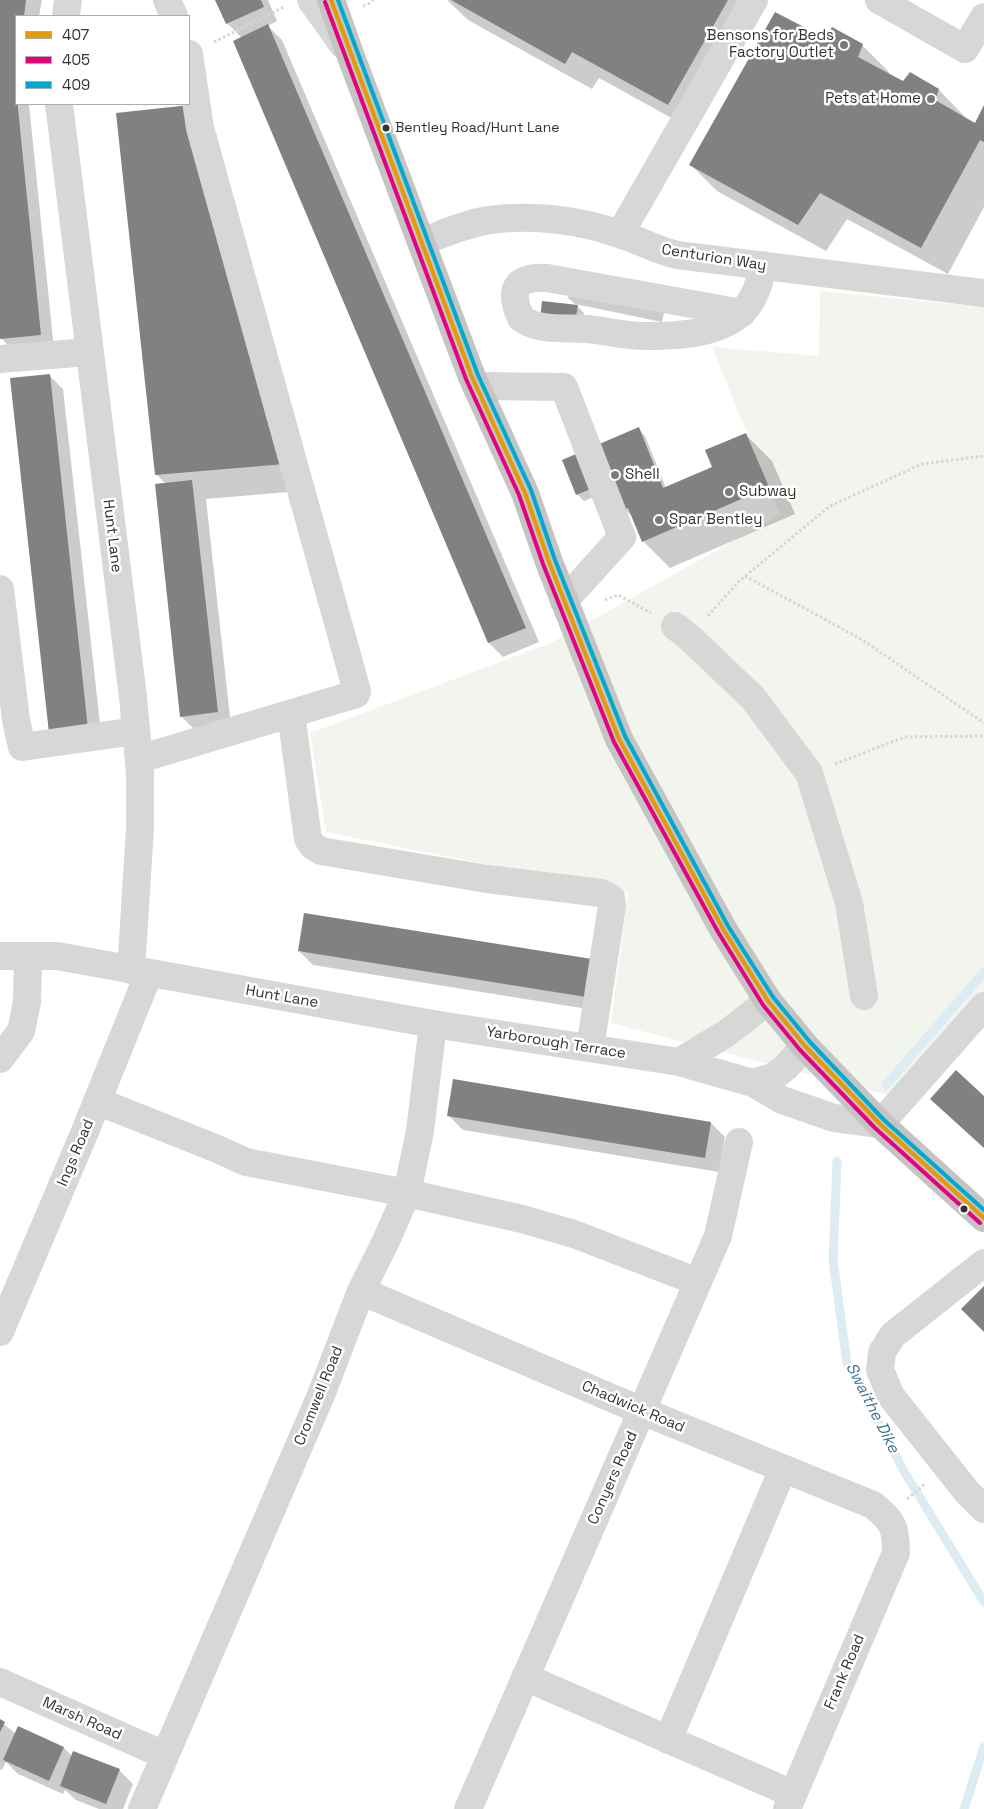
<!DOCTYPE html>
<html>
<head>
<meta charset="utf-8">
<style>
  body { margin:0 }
  #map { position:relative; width:984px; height:1809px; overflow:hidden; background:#fff; font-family:"Space Grotesk",sans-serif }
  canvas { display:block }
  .legend { position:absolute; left:15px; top:15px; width:175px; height:90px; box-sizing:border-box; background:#fff; border:1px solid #adadad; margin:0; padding:6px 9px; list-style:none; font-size:15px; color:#333 }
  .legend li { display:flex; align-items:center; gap:10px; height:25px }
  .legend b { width:25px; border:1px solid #adadad }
</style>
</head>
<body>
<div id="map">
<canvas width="984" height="1809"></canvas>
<ul class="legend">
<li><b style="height:6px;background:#e39a05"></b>407</li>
<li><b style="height:6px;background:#e5007d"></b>405</li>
<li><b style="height:6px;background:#00a9ce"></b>409</li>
</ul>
</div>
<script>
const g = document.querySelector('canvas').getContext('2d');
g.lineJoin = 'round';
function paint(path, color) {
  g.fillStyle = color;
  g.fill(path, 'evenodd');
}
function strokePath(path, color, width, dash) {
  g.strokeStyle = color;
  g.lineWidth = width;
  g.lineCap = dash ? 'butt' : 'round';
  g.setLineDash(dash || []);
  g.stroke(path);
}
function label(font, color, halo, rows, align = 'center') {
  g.font = font + ' "Space Grotesk",sans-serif';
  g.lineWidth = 5;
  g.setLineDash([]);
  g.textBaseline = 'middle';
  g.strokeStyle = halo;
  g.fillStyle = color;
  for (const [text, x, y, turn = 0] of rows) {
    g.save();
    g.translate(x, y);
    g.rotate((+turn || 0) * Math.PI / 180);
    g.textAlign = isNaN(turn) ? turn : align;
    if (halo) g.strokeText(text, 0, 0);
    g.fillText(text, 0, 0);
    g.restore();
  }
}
const green = new Path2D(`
  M820,291l164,16v690l-92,99 -281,-73 17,-130 -302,-61 -16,-99 241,-90 229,-128 -68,-168 107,9z`);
const shadow = new Path2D(`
  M0,0h42l-3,16h-23v88h13l25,245 -38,4 -14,-14 -2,-15z
  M217,0h51l9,21 -9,5 14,14 257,602 -36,15 -14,-14 -254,-601 7,-4 -15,-15z
  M447,0h311l7,7 -70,124 -96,-53 -7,11 -124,-69z
  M826,40l36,5 27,27 -1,3 15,8 36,7 26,27v1l10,6 9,-16v99l-36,67 -101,-55 -21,32 -109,-60 -26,-26z
  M190,106l26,27 95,357 -105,9 25,227 -36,4 -14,-14 -15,-232 -10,-10z
  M574,271l94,24 -6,27 -87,-18 -7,-6z
  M577,306l7,7 -2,16 -34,-4z
  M49,375l14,14 39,353 -38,5z
  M638,429l7,7 21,52 47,-21 32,-33 27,27 23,53 -125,54 -27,-27 -11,-25 -8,-7 -9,-21 -31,13 -7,-7z
  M299,951l307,23 -6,37 -287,-46z
  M449,1116l262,7 14,14 -6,35 -256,-42z
  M0,1721l16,13 3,-7 45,21 9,9 46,13 14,14 -10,25h-24l-23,-9 -11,-10 -2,4 -45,-20 -12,-12 -4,8 -2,-1z`);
const stream = new Path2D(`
  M886,1085l98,-113
  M837,1161l-4,99 14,103 58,110 79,129
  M964,1809l20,-62`);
const building = new Path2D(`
  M0,0h26l-2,16h-8l-1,63 26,256 -41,4z
  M215,0h46l3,7 -38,17z
  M451,0h277l-60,105 -96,-53 -7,12z
  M775,12l50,26 7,-11 31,17 -5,13 45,24 7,-9 29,17 -4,11 40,23 9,-18v37l-4,-2 -59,108 -101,-55 -22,32 -109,-60z
  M268,24l258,604 -38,15 -255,-602z
  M190,105l95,359 -130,11 -39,-362z
  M542,301l36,4 -3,18 -35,-4z
  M50,374l38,355 -39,4 -39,-355z
  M639,427l24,61 49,-21 -7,-17 41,-17 23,54 -127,55 -14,-34 -5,2 -12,-29 -35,14 -14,-35z
  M192,480l26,232 -38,5 -25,-233z
  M304,913l288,46 -6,38 -288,-46z
  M956,1070l28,26v52l-54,-49z
  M453,1079l258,43 -6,36 -258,-42z
  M984,1286v46l-23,-23z
  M0,1719l5,3 -5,10z
  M18,1726l46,21 -15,34 -46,-21z
  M73,1751l47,18 -14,35 -46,-18z`);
const path = new Path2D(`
  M363,6l7,-3 3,-3
  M214,42l70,-35
  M745,576l116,63 123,84
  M605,600l13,-5 33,18
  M708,616l30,-34 92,-76 92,-42 62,-8
  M835,764l70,-27 79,-1
  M907,1499l18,-15`);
const minor = new Path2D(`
  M167,0l7,16
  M311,0l32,45
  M879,0l86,49 19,-32
  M66,16l2,-16
  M59,104l74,593 7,76v56l-9,141
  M620,234l134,-234
  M421,242c22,-8 46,-19 69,-22 42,-6 90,0 129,14 20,6 37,16 58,21l307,38
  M742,313l-195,-35c-32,-2 -39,12 -26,40 17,14 46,9 67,11 20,2 41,8 61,7 36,0 88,-3 105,-41 5,-9 7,-20 9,-30
  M0,359l89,-7
  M476,386l88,1 58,150 -58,64
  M0,589l16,131 6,27 114,-16
  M675,626l15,12 63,60 56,75 40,130 15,93
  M291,713l17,126 5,7 8,5 166,28 114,14 10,5 1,8 -22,142
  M139,759l217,-65 1,-3 -157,-563 -11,-74
  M0,956h57l376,68 246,38 74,21 20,-6 13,-10 19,-21
  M0,1059l21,-28 6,-29 1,-45
  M679,1062l48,-29 41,-32
  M753,1083l29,17 52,18 46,6 104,-118
  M97,1101l118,47 31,14 161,31 115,26 52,15 124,48
  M984,1263l-91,72 -11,17 -2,18 11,26 76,96 17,17
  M361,1291l281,120 231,94c20,16 23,22 23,48l-109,256
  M0,1332l86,-203 63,-156
  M525,1677l268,117
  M0,1682l164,73
  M668,1740l115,-271
  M142,1809l179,-414 40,-104 25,-50 21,-48 13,-62 13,-107
  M468,1809l250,-573 21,-94`);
const highway = new Path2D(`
  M331,0l19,54 122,323 53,116 24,69 70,177 104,190 45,72 37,45 75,78 104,94`);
const bus1 = new Path2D(`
  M331,0l141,377 53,116 24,69 70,177 104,190 45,72 37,45 75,78 104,94`);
const bus2 = new Path2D(`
  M325,2l141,377 53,116 24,69 71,178 104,190 45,73 37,45 75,78 105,95`);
const bus3 = new Path2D(`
  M338,0l140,375 53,115 24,70 70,176 103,190 45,71 37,45 74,78 100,90`);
const markers = [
  [844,45,5,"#7a7a7a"],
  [931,99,5,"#7a7a7a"],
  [386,128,4.5,"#333"],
  [615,475,5,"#7a7a7a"],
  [729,492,5,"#7a7a7a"],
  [659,520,5,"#7a7a7a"],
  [964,1209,4.5,"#333"]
];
const busNames = [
  ["Bentley Road/Hunt Lane",395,128]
];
const poiNames = [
  ["Bensons for Beds",834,36,"right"],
  ["Factory Outlet",834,53,"right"],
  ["Pets at Home",921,99,"right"],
  ["Shell",625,475],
  ["Subway",739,492],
  ["Spar Bentley",669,520]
];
const streetNames = [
  ["Centurion Way",714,258,9],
  ["Hunt Lane",112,536,83],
  ["Hunt Lane",282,997,10],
  ["Yarborough Terrace",556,1043,9],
  ["Ings Road",76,1153,-67],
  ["Cromwell Road",319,1396,-68],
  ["Chadwick Road",633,1407,23],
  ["Conyers Road",613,1478,-66],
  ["Frank Road",845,1672,-67],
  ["Marsh Road",82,1719,24]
];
const waterNames = [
  ["Swaithe Dike",872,1408,63]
];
paint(green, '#f1f5ed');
paint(shadow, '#0003');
strokePath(stream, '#ddebf3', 9);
paint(building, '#818181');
strokePath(path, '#d6d6d6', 3, [2.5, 2.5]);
strokePath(minor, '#d7d7d7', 28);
strokePath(highway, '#c4c4c4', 28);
strokePath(bus1, '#e39a05', 4);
strokePath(bus2, '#e5007d', 4);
strokePath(bus3, '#00a9ce', 4);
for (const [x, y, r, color] of markers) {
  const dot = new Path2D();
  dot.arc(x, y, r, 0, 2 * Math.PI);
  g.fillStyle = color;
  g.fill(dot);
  strokePath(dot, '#fff', 2);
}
label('14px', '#333', '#fff', busNames, 'left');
label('15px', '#333', '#fff', poiNames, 'left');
label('15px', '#333', '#fff', streetNames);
label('italic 16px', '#3f7597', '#fff', waterNames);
</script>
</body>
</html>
